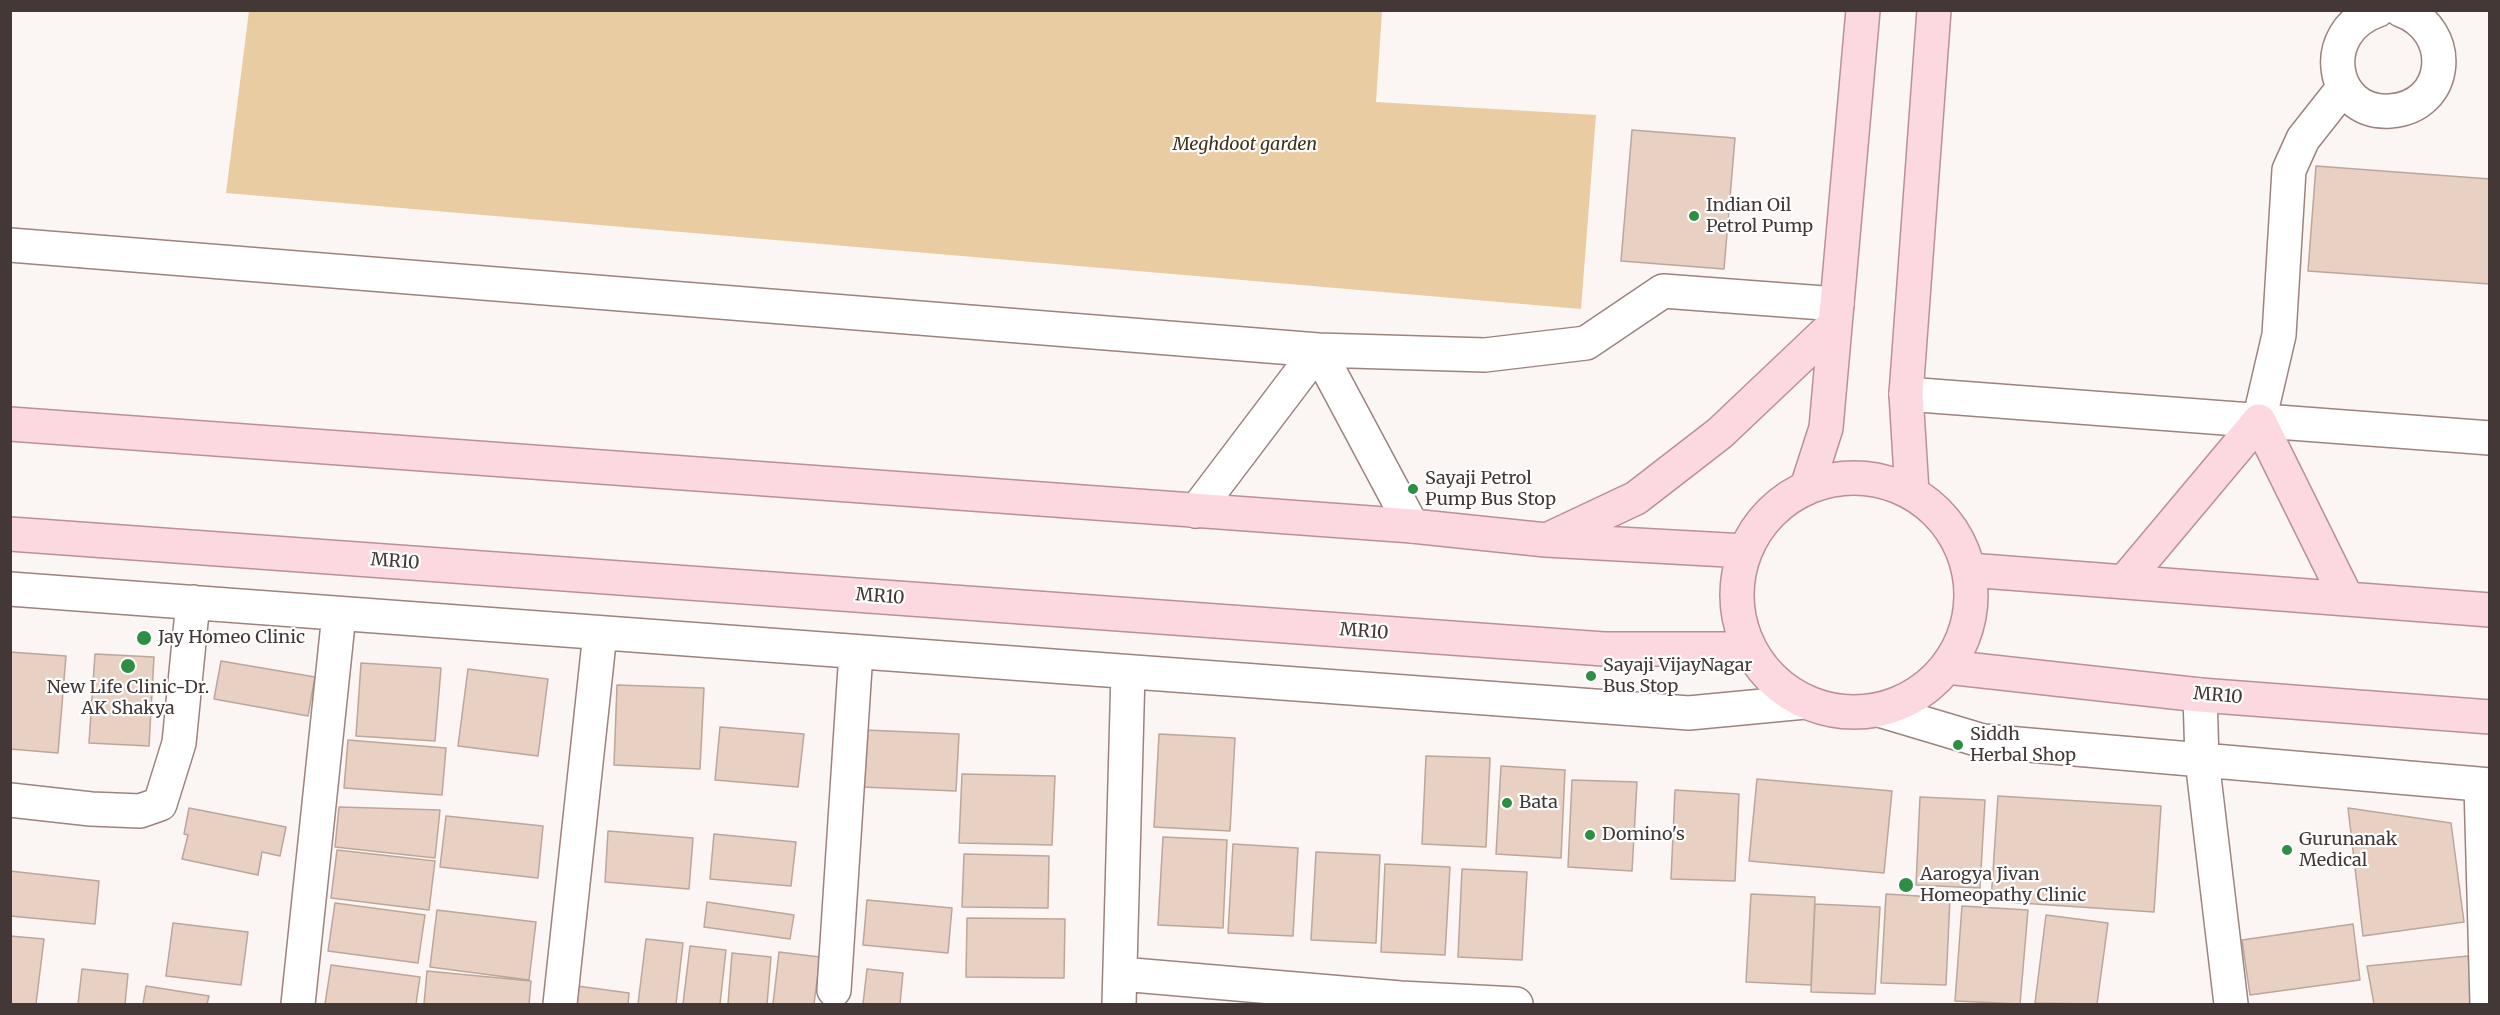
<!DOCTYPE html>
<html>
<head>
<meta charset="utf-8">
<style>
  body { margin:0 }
  #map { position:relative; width:2500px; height:1015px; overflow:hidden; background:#fbf5f4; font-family:Merriweather,serif }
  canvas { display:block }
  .frame { position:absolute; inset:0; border:12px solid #433836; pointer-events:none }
</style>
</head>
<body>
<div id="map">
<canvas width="2500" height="1015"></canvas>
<div class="frame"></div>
</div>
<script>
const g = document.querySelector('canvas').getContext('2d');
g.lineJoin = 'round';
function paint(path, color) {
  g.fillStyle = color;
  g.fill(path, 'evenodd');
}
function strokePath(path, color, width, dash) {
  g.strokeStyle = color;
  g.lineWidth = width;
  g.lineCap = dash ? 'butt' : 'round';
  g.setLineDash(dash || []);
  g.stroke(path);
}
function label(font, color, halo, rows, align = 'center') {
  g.font = font + ' Merriweather,serif';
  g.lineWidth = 4.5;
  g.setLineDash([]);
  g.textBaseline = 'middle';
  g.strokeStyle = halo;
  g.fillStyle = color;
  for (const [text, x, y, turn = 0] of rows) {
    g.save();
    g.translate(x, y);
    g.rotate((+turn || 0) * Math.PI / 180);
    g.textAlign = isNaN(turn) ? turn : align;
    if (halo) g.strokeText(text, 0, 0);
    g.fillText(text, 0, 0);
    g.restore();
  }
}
const green = new Path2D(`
  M249,11h1133l-6,91 220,13 -15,194 -1355,-116z`);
const building = new Path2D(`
  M1632,130l103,8 -11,131 -103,-8z
  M2316,166l174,13v105l-182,-13z
  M10,652l56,4 -8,97 -48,-4z
  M95,654l59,3 -5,89 -60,-3z
  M221,661l94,16 -7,39 -94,-17z
  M361,663l80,5 -6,73 -79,-5z
  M468,669l80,10 -10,77 -80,-10z
  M617,685l87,3 -4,81 -86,-4z
  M720,727l84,7 -6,53 -83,-7z
  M865,730l94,4 -3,57 -94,-4z
  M1159,734l76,4 -5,93 -76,-4z
  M348,740l98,8 -4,47 -98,-7z
  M1426,756l64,2 -4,89 -64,-3z
  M1501,766l64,4 -4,88 -65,-4z
  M962,774l93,2 -3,69 -93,-2z
  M1757,779l135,12 -8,82 -135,-12z
  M1572,780l65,2 -5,89 -64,-4z
  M1675,790l64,4 -4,87 -64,-2z
  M1998,796l163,10 -7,106 -163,-11z
  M1920,797l65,3 -5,88 -64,-3z
  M339,807l101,3 -5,48 -100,-11z
  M189,808l97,19 -6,29 -18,-4 -4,23 -76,-16 6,-24 -4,-1z
  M2348,808l103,15 13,99 -101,14z
  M446,816l97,10 -5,52 -98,-11z
  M608,831l85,7 -4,51 -84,-7z
  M714,834l82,8 -5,44 -81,-7z
  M1163,837l64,3 -4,88 -65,-3z
  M1233,844l65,4 -5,88 -65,-3z
  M337,850l98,11 -6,49 -98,-12z
  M1316,852l64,3 -4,88 -65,-3z
  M964,854l85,2 -1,52 -86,-1z
  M1385,864l65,3 -5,88 -64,-3z
  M1462,869l65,3 -5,88 -64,-3z
  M10,871l89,10 -4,43 -85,-8z
  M1751,894l64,3 -4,88 -65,-3z
  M1886,894l64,4 -4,87 -65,-2z
  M867,900l85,8 -4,45 -85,-8z
  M707,902l87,13 -4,24 -86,-12z
  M335,903l90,12 -7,48 -90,-12z
  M1815,904l65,3 -5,87 -64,-2z
  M1962,906l66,4 -8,94 -65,-3z
  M437,910l99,12 -7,58 -99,-13z
  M2046,915l62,8 -11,81 -62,-1z
  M967,918l98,1 -1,59 -98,-1z
  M173,923l75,9 -7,53 -75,-9z
  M2353,924l7,56 -110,15 -8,-55z
  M10,936l34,3 -8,65h-26z
  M646,939l37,4 -7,61h-38z
  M690,946l36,4 -6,54h-37z
  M779,952l41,5 -6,47h-41z
  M732,953l39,4 -4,47h-39z
  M2468,956l5,48h-99l-7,-38z
  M331,965l89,12 -4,27h-91z
  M82,969l46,5 -3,30h-47z
  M867,969l36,4 -3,31h-37z
  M427,971l104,10 -2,23h-105z
  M570,985l59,8 -1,11h-61z
  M146,986l63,10 -2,8h-64z`);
const minor = new Path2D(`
  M2378,10c-62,21 -48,105 12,101 60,-4 66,-81 11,-101
  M10,245l1308,105 167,5 101,-12 77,-52 174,13
  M1906,394l584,44
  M2259,421l20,-86 10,-165 14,-31 41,-52
  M1196,511l122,-161 94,176
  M10,589l1679,124 116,-11
  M2200,695l2,65 29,244
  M1879,710l104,31 507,44
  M2481,785l6,219
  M10,800l81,9 49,2 20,-7 19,-61 14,-141
  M1121,974l279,24 116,6
  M834,990l22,-338
  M298,1004l41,-390
  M560,1004l40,-371
  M1119,1004l9,-332`);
const major = new Path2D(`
  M10,424l1402,102 134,14 199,11
  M1737 595a117 117 0 1 1 234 0a117 117 0 1 1-234 0Z
  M1807,487l19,-59 37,-418
  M1912,492l-6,-98 28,-384
  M10,534l1594,115h145
  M1551,538l85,-40 84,-65 115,-109
  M1969,570l521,40
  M2124,582l135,-161 88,178
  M1947,667l253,28 290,22`);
const markers = [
  [1694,216,6,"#2c8f44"],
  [1413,489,6,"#2c8f44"],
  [144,638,8,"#2c8f44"],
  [128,666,8,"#2c8f44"],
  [1591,676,6,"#2c8f44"],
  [1958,745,6,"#2c8f44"],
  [1507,803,6,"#2c8f44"],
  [1590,835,6,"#2c8f44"],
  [2287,850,6,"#2c8f44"],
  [1906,885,8,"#2c8f44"]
];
const parkNames = [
  ["Meghdoot garden",1245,145]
];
const poiNames = [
  ["Indian Oil",1706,206],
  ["Petrol Pump",1706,227],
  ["Sayaji Petrol",1425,479],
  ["Pump Bus Stop",1425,500],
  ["Jay Homeo Clinic",158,638],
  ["Sayaji VijayNagar",1603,666],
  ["Bus Stop",1603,687],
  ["New Life Clinic-Dr.",128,688,"center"],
  ["AK Shakya",128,709,"center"],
  ["Siddh",1970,735],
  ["Herbal Shop",1970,756],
  ["Bata",1519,803],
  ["Domino's",1602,835],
  ["Gurunanak",2299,840],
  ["Medical",2299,861],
  ["Aarogya Jivan",1920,875],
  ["Homeopathy Clinic",1920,896]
];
const streetNames = [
  ["MR10",395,562,4],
  ["MR10",880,597,4],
  ["MR10",1364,632,4],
  ["MR10",2218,696,5]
];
paint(green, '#eacca2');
paint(building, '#e8d1c3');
strokePath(building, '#bca699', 1.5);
strokePath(minor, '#9c837e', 36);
strokePath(major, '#ba9097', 36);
strokePath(minor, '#fff', 33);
strokePath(major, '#fcd9e0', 33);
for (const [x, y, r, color] of markers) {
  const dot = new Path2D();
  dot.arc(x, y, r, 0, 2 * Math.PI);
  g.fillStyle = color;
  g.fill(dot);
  strokePath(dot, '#fff', 2);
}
label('italic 18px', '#423013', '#fff', parkNames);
label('18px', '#433836', '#fff', poiNames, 'left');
label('18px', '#433836', '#fff', streetNames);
</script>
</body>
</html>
